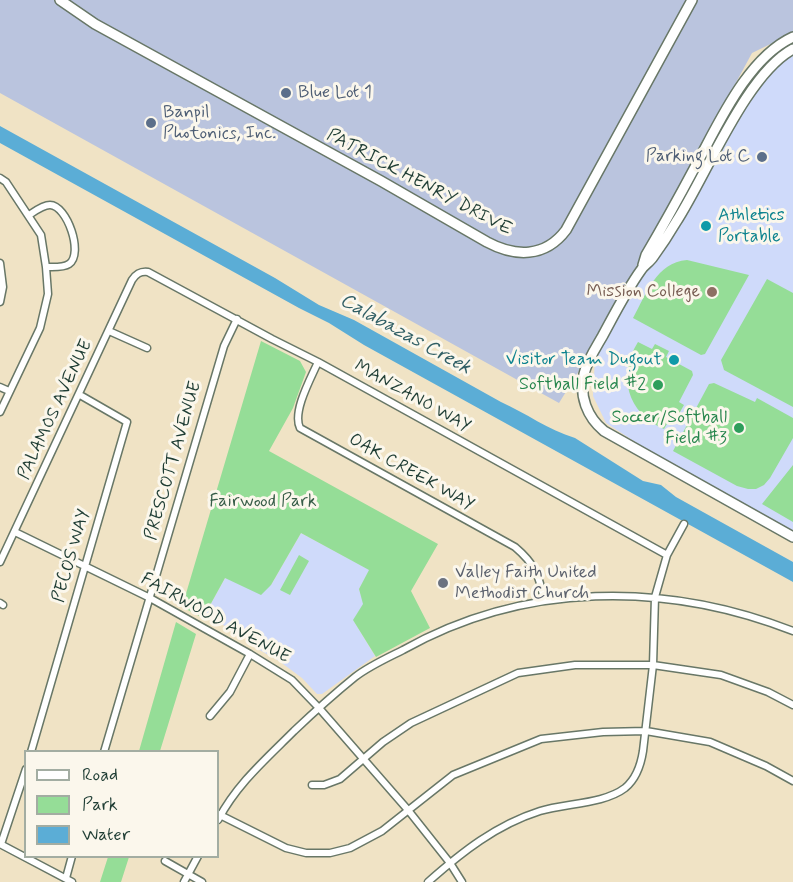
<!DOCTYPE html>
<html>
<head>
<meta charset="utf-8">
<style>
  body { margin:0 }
  #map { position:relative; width:793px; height:882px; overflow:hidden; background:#f0e3c5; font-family:Mynerve,sans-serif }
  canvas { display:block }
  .legend { position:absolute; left:24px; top:750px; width:195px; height:108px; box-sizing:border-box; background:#fbf7ec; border:2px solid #a3ada2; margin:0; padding:8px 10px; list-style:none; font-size:18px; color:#1f3d34 }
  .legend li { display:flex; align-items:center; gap:12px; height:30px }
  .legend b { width:30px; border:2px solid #a3ada2 }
</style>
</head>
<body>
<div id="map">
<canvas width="793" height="882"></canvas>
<ul class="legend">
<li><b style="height:8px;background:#fff"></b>Road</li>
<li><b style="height:16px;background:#95dd97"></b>Park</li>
<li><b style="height:16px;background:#5badd6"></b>Water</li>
</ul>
</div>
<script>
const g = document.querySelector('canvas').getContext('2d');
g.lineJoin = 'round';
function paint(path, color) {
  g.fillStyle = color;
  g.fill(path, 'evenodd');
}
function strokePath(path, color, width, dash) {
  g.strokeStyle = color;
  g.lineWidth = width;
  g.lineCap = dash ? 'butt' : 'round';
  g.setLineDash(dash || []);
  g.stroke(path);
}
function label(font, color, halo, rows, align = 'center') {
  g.font = font + ' Mynerve,sans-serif';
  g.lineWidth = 6;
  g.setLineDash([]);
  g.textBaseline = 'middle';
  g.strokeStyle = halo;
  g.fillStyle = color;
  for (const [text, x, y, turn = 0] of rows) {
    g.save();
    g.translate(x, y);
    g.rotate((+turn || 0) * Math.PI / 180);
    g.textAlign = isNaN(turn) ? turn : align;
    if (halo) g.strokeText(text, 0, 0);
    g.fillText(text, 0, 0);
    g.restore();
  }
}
const built = new Path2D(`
  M793,53v479l-130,-72 -57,-37 -13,-27 2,-39 34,-62 24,-33 100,-166 23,-30z
  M301,533l69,37 -11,19 5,14 -10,18 21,35 -53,38h-5l-15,-16 -23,-17 -30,-17 -3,-6 -37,-21 -6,1 22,-40 46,7z`);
const industrial = new Path2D(`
  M0,0h793v33l-41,20 -165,305 -28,45 -559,-310z`);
const green = new Path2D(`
  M687,260l62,15 -44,79 -4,1 -68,-37c14,-25 23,-55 54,-58z
  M767,279l26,14v114l-69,-37 -3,-10z
  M261,341l39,20 6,11 -13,36 -24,43 169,93 -27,47 19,37 -54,29 -23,-37 10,-16 -4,-15 10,-19 -68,-37 -30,52 -10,10 -36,-17 -22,40 -21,-11z
  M638,342l14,7 3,-5 14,7 -3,6 26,14 1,4 -14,27 5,3 -8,14 -5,-2 -7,12c-37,-16 -47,-54 -26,-87z
  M714,383l41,19 2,-4 36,20v20l-23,40 -6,7 -8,4h-8l-11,-3 -64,-35 36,-67z
  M793,465v57l-31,-18z
  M299,555l10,6 -19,34 -10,-5z
  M176,622l20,12 -36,117h-21z
  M108,857h21l-8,25h-21z`);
const water = new Path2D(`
  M0,126l275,152 44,27 35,15 147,82c25,11 47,28 74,36l68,43 18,4 15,12 117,65v20l-429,-237 -35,-22 -30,-15 -299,-165z`);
const street = new Path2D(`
  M0,178l6,4 35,53 5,32 2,27 -8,34 -40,84
  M29,215c6,-4 14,-10 21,-10 17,0 34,49 19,59 -6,4 -16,3 -23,3
  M0,263l3,24 -3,15
  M109,331l38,17
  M318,362c-7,16 -26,50 -18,66l215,119c20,17 24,28 29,53
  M0,387l9,4
  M15,532l135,66 100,56 42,26 27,28 89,102 42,53 12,19
  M0,562l132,-282c4,-6 8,-9 16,-8l124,67 46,23 349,193
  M0,603l3,2
  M210,716l20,-24 20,-38
  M31,752l96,-330 -47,-27
  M104,752l120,-406 13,-27
  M312,785h12l16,-6 43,-37 28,-19 107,-50 57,-8h78l68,10 47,17 25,13
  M218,814l68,34 20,5h24l20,-5 32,-17 71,-56 88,-36 62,-7 43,-1 64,11 56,24 27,15
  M218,820c19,-36 47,-60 76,-89 20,-19 40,-37 61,-54 14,-11 32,-19 48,-27 121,-68 262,-69 390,-19
  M0,844l72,38
  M1,844l25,-75
  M165,861l37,21
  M66,878l6,-22
  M184,882l14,-26
  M428,882c34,-30 68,-57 112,-71 26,-8 64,-7 85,-23 11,-9 16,-24 18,-37l10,-86 2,-68 12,-42 17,-31`);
const secondary = new Path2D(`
  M60,0l35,24 286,157 106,61c28,15 58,16 79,-12l126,-230
  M793,49c-47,25 -87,127 -117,173 -7,12 -15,24 -23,35 -3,5 -9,8 -12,13 -15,21 -27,45 -39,67 -7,12 -15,24 -18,37 -5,22 3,43 20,57l189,106
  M643,265l3,-10c17,-29 33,-58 49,-88 23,-42 52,-109 98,-130`);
const markers = [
  [286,93,6,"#5c6f8a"],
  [151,123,6,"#5c6f8a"],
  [762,157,6,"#5c6f8a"],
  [706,226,6,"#0f9aa8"],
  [712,292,6,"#8d6e63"],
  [674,360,6,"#0f9aa8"],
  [658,385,6,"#2e9e5b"],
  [739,428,6,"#2e9e5b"],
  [443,583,6,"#6b7280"]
];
const serviceNames = [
  ["Blue Lot 1",298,93],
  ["Banpil",163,113],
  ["Photonics, Inc.",163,134],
  ["Parking Lot C",750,157,"right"]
];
const streetNames = [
  ["PATRICK HENRY DRIVE",419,183,28],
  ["MANZANO WAY",412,397,29],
  ["PALAMOS AVENUE",56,410,-65],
  ["PRESCOTT AVENUE",174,461,-74],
  ["OAK CREEK WAY",411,473,29],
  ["PECOS WAY",72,556,-74],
  ["FAIRWOOD AVENUE",215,619,29]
];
const cultureNames = [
  ["Athletics",718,216],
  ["Portable",718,237],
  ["Visitor Team Dugout",662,360,"right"]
];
const educationNames = [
  ["Mission College",700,292]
];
const leisureNames = [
  ["Softball Field #2",646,385],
  ["Soccer/Softball",727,418],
  ["Field #3",727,439]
];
const parkNames = [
  ["Fairwood Park",263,502]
];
const worshipNames = [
  ["Valley Faith United",455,573],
  ["Methodist Church",455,594]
];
const waterNames = [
  ["Calabazas Creek",405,335,29]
];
paint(built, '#cfdafa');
paint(industrial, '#bac4de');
paint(green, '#95dd97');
paint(water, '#5badd6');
strokePath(street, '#687767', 9);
strokePath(secondary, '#687767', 12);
strokePath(street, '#fff', 6);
strokePath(secondary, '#fff', 9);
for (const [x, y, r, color] of markers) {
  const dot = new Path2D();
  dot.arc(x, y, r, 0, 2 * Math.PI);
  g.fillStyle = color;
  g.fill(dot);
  strokePath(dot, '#fbf7ec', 2);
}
label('18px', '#4e5e75', '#fbf7ec', serviceNames, 'left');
label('18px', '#1f3d34', '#fbf7ec', streetNames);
label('18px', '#0d838f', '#fbf7ec', cultureNames, 'left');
label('18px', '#785e54', '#fbf7ec', educationNames, 'right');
label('18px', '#27864d', '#fbf7ec', leisureNames, 'right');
label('18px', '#375d48', '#fbf7ec', parkNames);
label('18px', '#5b616d', '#fbf7ec', worshipNames, 'left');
label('italic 20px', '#315f65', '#fbf7ec', waterNames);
</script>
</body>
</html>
